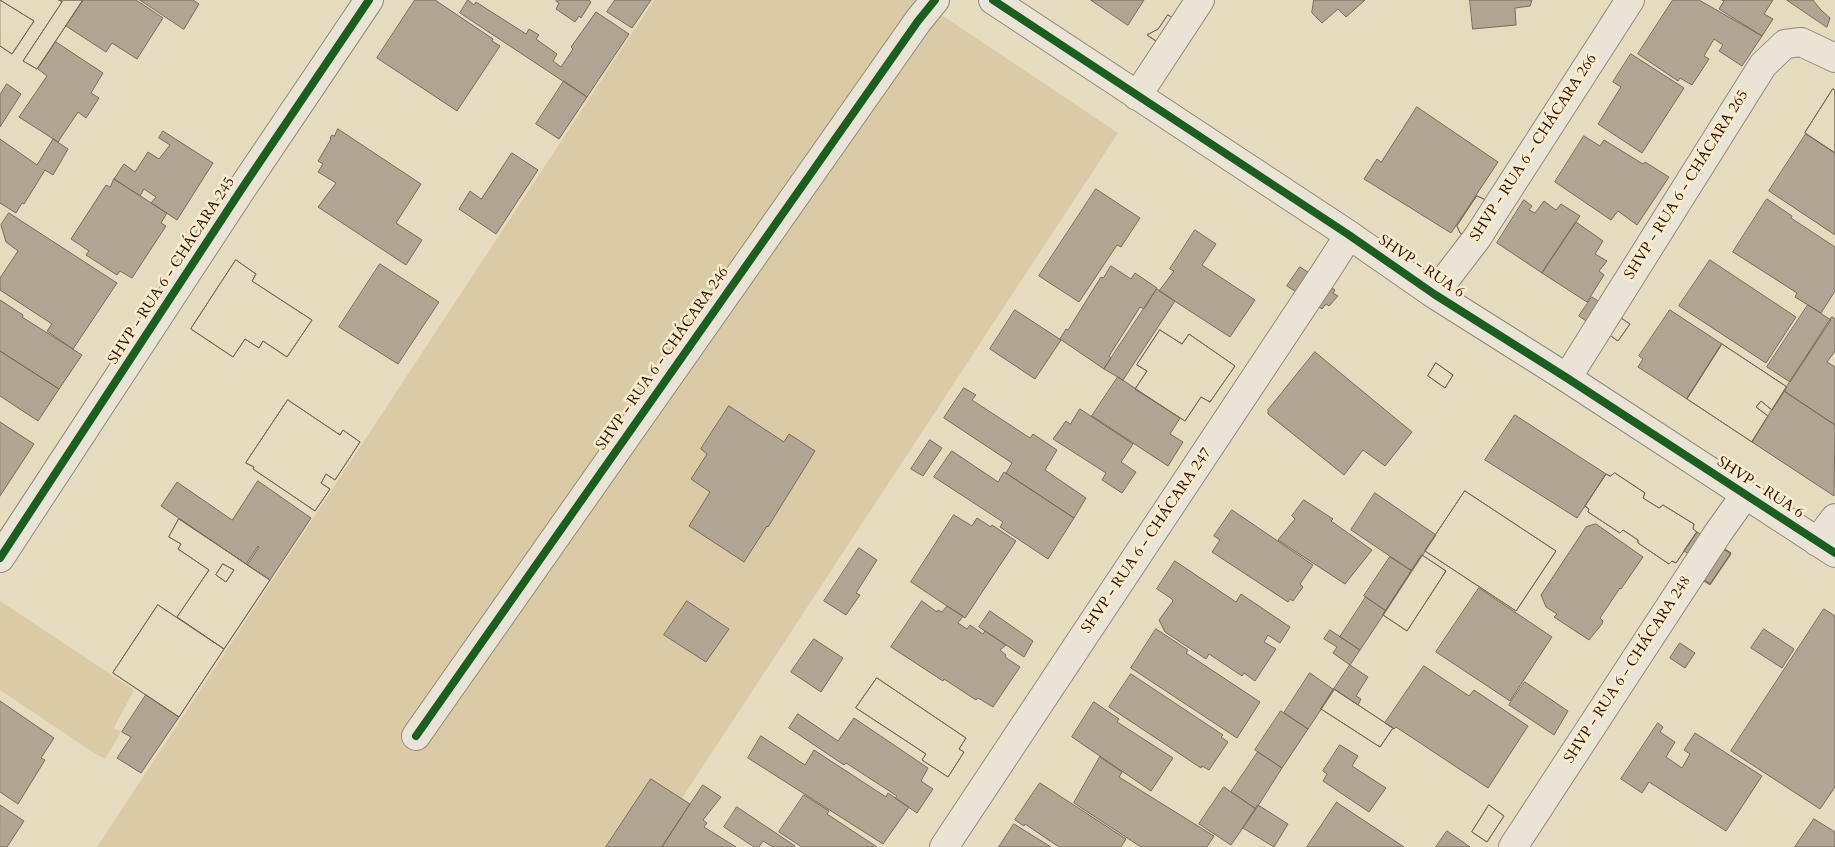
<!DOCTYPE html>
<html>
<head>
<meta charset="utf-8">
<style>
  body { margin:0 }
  canvas { display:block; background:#e5dbbf }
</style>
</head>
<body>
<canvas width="1835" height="847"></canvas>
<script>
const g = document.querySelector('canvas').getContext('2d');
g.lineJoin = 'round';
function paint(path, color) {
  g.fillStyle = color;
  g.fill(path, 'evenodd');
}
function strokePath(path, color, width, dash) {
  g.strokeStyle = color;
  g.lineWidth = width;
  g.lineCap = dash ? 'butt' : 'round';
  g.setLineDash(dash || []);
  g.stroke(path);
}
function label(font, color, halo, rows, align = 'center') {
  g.font = font + ' Cardo,serif';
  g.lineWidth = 5;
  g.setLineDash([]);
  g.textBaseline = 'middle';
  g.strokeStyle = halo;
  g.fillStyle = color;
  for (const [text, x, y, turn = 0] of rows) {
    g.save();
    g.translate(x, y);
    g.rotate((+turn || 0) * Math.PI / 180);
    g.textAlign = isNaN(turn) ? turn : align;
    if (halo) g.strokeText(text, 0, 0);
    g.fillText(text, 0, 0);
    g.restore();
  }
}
const green = new Path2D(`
  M654,0h265l199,133 -468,714h-553z
  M0,601l134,89 -20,38 7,4 -16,27 -11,-6 -94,-63z`);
const building = new Path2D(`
  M0,0l34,21 -22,33 -12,-8z
  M0,0l34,21 -22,33 -12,-8z
  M59,0h24l-46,69 -14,-8 39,-59z
  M59,0h24l-46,69 -14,-8 39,-59z
  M83,0h53l27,18 -26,41 -25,-16 -6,9 -40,-26z
  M140,0h53l6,4 -15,25z
  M415,0h20l58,39 -1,2 8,5 -43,65 -80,-53z
  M468,0l6,5 2,-3 50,32 3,-5 10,6 -3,4 21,15 -4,7 8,6 12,-18 -2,-2 25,-35 33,22 -42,63 -127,-84z
  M557,0h32l2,2 -10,16 -2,-2 -4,6 -19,-13 3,-6 -3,-2z
  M615,0h36l-19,28 -25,-16z
  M1091,0h53l-16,25z
  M1314,0h51l-19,17 -8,-8 -16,14 -10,-10z
  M1470,0h62l-2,6 -15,2 1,17 -43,4z
  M1673,0h26l63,36 -20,30 -23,-15 4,-6 -9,-6 -10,17 5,3 -17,26 -12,-7 -2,3 -40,-27z
  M1722,0h51l-9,14 9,5 -11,17 -43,-27 5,-8z
  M1787,0h26l8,10 9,8 -3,9z
  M1168,15l10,6 -16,24 -15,-10 11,-6z
  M1168,15l10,6 -16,24 -15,-10 11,-6z
  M56,42l47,31 -12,20 8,5 -13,20 -8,-6 -20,30 -39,-25 28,-41 -9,-7z
  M1631,54l53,34 -42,65 -44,-29 23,-37 -8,-5z
  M564,81l23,16 -28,42 -23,-15z
  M7,84l14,10 -21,33v-32z
  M1833,89l2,1v63l-30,-20z
  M1833,89l2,1v63l-30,-20z
  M1417,107l81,55 -47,71 -87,-54 13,-20 4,3z
  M338,129l83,55 -25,39 26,17 -16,25 -88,-58 18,-24 -18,-11 5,-8 -5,-3 13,-22 -1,-1 2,-3 2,1z
  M163,131l50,32 -36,57 -26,-17 5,-6 -12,-8 -4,7 -26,-17 10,-15 11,8 13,-20 11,7 11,-14 -11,-7z
  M1806,134l29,19v82l-66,-44z
  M1584,136l16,10 4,-6 39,24 2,-2 24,15 -32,48 -19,-14 -7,9 -56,-38z
  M0,139l37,26 16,-26 15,10 -15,26 -8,-5 -21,34 -2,-1 -6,10 -16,-10z
  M512,153l26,17 -42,64 -37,-25 11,-18 11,8z
  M114,179l53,34 -6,10 5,3 -34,52 -12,-7 -3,4 -31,-20 3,-4 -18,-12 35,-54 4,2z
  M1096,189l44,29 -19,29 -4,-2 -38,57 -40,-26z
  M1477,196l9,4 -21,36 -5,-3 -3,-7z
  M1477,196l9,4 -21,36 -5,-3 -3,-7z
  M1767,199l25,17 -1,2 44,29v44l-14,22 -26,-16 2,-4 -64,-41z
  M1524,200l8,6 -3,4 6,3 9,-12 12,9 5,-6 19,12 -38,57 -45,-30z
  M9,213l108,70 -44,66 -26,-18 5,-7 -52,-34v-12l18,-27 -12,-9 -5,-17z
  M1576,222l27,19 -8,13 12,7 -8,10 5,4 -17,27 -45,-29z
  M1195,230l21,14 -14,21 53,35 -25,37 -71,-46 15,-20 -4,-2z
  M236,260l20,14 -4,7 60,39 -25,37 -24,-16 -4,7 -14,-9 -12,18 -42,-28z
  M236,260l20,14 -4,7 60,39 -25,37 -24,-16 -4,7 -14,-9 -12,18 -42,-28z
  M1710,260l86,57 -30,46 -87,-57z
  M380,264l59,38 -41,62 -59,-37z
  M1111,266l20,13 4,-6 22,15 -13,21 -4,-2 -31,49 2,2 -7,11 -44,-30 6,-10 2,1 33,-53 2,1z
  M1300,267l35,23 -2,3 5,3 -9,10 -3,-2 -4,5 -35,-23z
  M1157,289l18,12 -52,79 -19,-11z
  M1592,297l18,12 -14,19 -17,-12z
  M0,300l23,15 -1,2 60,38 -23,34 -59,-38z
  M1808,305l23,15 -41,62 -23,-15z
  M1015,310l46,30 -26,39 -45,-30z
  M1609,310l21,14 -12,17 -20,-14z
  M1609,310l21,14 -12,17 -20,-14z
  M1670,310l52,34 -35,55 -49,-32 5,-8 -4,-3z
  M1832,317l3,2v32l-8,11 8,5v58l-51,-34z
  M1160,330l22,14 7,-10 46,32 -25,36 -9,-5 -16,24 -50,-32 12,-18 -10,-6z
  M1160,330l22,14 7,-10 46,32 -25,36 -9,-5 -16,24 -50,-32 12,-18 -10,-6z
  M1722,344l65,43 -15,23 -11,-9 -5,6 12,9 -16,26 -65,-43z
  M1722,344l65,43 -15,23 -11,-9 -5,6 12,9 -16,26 -65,-43z
  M0,351l59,38 -21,32 -38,-25z
  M1315,352l97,80 -27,34 -22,-16 -19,25 -76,-61v-4z
  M1436,363l17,12 -8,13 -17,-12z
  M1436,363l17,12 -8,13 -17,-12z
  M1118,377l62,41 -10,16 13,8 -15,24 -76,-50z
  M964,388l12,7 -4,5 58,38 3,-4 24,16 -12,20 41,28 -12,20 -68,-45 6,-10 -68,-45z
  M1784,391l51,34 -1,71 -82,-54z
  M288,400l52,35 3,-5 17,12 -25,38 -9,-6 -5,9 9,6 -15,22 -62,-42 1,-2 -8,-4z
  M288,400l52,35 3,-5 17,12 -25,38 -9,-6 -5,9 9,6 -15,22 -62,-42 1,-2 -8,-4z
  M729,406l55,36 5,-8 26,17 -47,76 -1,-1 -23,36 -55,-36 21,-34 -19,-13 16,-25 -6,-5z
  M1080,409l53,35 -12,18 15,10 -14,21 -20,-13 4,-7 -53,-34 13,-18 4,3z
  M1515,415l91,59 -29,44 -92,-58z
  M0,422l34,22 -34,52z
  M930,440l12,8 -19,28 -12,-7z
  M952,451l46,31 6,-10 70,46 -26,41 -48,-32 3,-5 -69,-45z
  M1615,473l30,20 -2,5 16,10 4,-3 31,19 -1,5 4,3 -21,31 -4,-2 -3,3 -31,-21v-3l-15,-10 -3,3 -32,-21 1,-3 -4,-3 21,-32 4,2z
  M1615,473l30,20 -2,5 16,10 4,-3 31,19 -1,5 4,3 -21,31 -4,-2 -3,3 -31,-21v-3l-15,-10 -3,3 -32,-21 1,-3 -4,-3 21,-32 4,2z
  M258,481l53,37 -41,62 -23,-15 12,-18 -1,-1 -12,18 -85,-58 16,-24 55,38z
  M1465,491l91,60 -40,60 -91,-60z
  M1465,491l91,60 -40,60 -91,-60z
  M1375,493l61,42 -24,36 -61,-41z
  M1304,500l29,19 -2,2 41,29 -27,34 -67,-44 17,-21 -3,-3z
  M1232,510l81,55 -13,19 3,3 -10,14 -3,-2 -2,3 -76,-50 8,-12 -6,-4z
  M954,515l18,11 5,-8 14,9 1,-2 24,16 -51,77 -54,-36z
  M179,519l91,61 -46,69 -47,-32 32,-47 -31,-21 3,-5 -12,-7zM223,564l11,6 -8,12 -10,-7z
  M179,519l91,61 -46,69 -47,-32 32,-47 -31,-21 3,-5 -12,-7zM223,564l11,6 -8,12 -10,-7z
  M1596,524l47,33 -22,32 -1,-1 -20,30 3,3 -1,3 -13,16 -35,-23 3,-3 -11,-7 -5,-12 45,-68z
  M1697,532l34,22 -21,31 -15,-10 8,-13 -19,-11z
  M1717,544l14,9 -21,31 -14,-10z
  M1717,544l14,9 -21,31 -14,-10z
  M859,548l18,12 -21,33 4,2 -14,20 -22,-14z
  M1422,555l24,16 -39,60 -24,-16z
  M1422,555l24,16 -39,60 -24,-16z
  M1390,557l22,14 -26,40 -22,-15z
  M1175,561l61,41 5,-8 49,33 -10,16 -12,-8 -4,7 12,7 -21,32 -11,-8 -2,3 -33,-22 -3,5 -41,-27 -6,-12 14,-19 -1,-2 -15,-10z
  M1479,588l73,49 -42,64 -74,-49z
  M1366,597l20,14 -26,39 -20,-13z
  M687,601l42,28 -23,33 -42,-27z
  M922,601l15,11 1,-2 4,2 5,-6 16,10 -5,7 9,6 3,-4 13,9 2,-3 21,14 -6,5 6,5 -1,2 15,10 -27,40 -15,-9 -2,2 -32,-21 -1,2 -52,-34z
  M158,605l66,44 -45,68 -66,-44z
  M158,605l66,44 -45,68 -66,-44z
  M1824,609l11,7v171l-15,22 -89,-58z
  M990,611l43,30 -9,16 -45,-30z
  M1156,629l32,21 -2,3 74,49 -23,36 -106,-70z
  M1764,629l30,20 -12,19 -31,-20z
  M1330,630l30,20 -10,15 -17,-12 4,-6 -13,-8z
  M814,639l29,19 -22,34 -30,-20z
  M1680,643l15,10 -10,15 -15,-10z
  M1350,665l18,12 -12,19 5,3 -3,6 -24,-16z
  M1424,666l45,30 5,-6 54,36 -40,62 -92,-61 -2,2 -9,-6z
  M1310,673l24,17 -26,39 -24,-16z
  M1131,674l92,61 -2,2 7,5 -19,28 -7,-4 -1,2 -92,-61z
  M877,678l89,60 -7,11 5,3 -16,25 -26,-17 4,-6 -70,-46z
  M877,678l89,60 -7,11 5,3 -16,25 -26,-17 4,-6 -70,-46z
  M1525,682l43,29 -14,24 -45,-30z
  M1334,689l59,39 -13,19 -59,-38z
  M1334,689l59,39 -13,19 -59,-38z
  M146,695l33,22 -38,56 -24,-15 14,-21 -9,-5z
  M0,701l54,37 -13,20 4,2 -27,44 -18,-12z
  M1094,702l25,17 -2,3 56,36 -22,33 -79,-54z
  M1281,711l27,18 -26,39 -27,-18z
  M798,714l40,27 16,-23 74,50 -7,13 12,8 -16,24 -22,-15 2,-2 -51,-33 -2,2 -55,-37z
  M1658,723l5,4 -3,5 15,10 -9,15 16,11 8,-14 -6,-4 11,-17 67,43 -36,55 -77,-49 -7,11 -21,-14z
  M761,736l44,29 9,-15 72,47 2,-4 21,14 -26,37 -135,-86z
  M1340,745l18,11 -6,10 34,22 -17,24 -46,-31 4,-7 -4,-3z
  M1258,752l24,16 -26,41 -25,-17z
  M1100,757l22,15 -3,5 95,59 -7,11h-66l-67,-44z
  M651,779l39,25 -28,43h-56z
  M1040,783l86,56 -5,8h-62l-34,-23 -1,2 -9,-6z
  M703,785l18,12 -18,23 4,3 -3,4 32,20h-74z
  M1224,787l32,22 -25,36 -32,-21z
  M804,795l25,16 -2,3 50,33h-75l-23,-15z
  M1337,802l2,2 65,43h-97z
  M0,805l24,16 -17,26h-7z
  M1258,805l30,19 -14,23 -31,-19z
  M1489,805l15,11 -17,26 -15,-10z
  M1489,805l15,11 -17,26 -15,-10z
  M737,807l58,39 -1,1h-21l-10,-6 -4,6h-5l-30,-20z
  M1814,819l21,13v15h-40z
  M1014,824l37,23h-52z
  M1447,831l13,9 10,7h-34z`);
const minor = new Path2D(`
  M993,0l356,235 85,59 133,84 268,175
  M1137,96l63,-96
  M1434,294l43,-56 153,-238
  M1567,378l196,-313 22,-21 16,-2 34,16
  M1817,542l18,-24
  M0,558l241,-368 128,-190
  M416,736l502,-715 17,-21
  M944,847l382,-576 23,-36
  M1513,847l205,-314 27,-38`);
const cycleway = new Path2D(`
  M993,0l356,235 85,59 133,84 268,175
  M0,558l241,-368 128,-190
  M416,736l502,-715 17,-21`);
const streetNames = [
  ["SHVP - RUA 6 - CHÁCARA 266",1534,148,-57],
  ["SHVP - RUA 6 - CHÁCARA 265",1687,185,-58],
  ["SHVP - RUA 6",1421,267,34],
  ["SHVP - RUA 6 - CHÁCARA 245",172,271,-57],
  ["SHVP - RUA 6 - CHÁCARA 246",663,359,-55],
  ["SHVP - RUA 6",1760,488,33],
  ["SHVP - RUA 6 - CHÁCARA 247",1147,541,-56],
  ["SHVP - RUA 6 - CHÁCARA 248",1628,670,-57]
];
paint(green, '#dbcaa6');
paint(building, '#afa592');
strokePath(building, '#786c5e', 1);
strokePath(minor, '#928878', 30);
strokePath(minor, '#e9e4d6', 28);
strokePath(cycleway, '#1b5e20', 8);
label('15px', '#2c0b01', '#f8eccc', streetNames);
</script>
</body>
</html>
